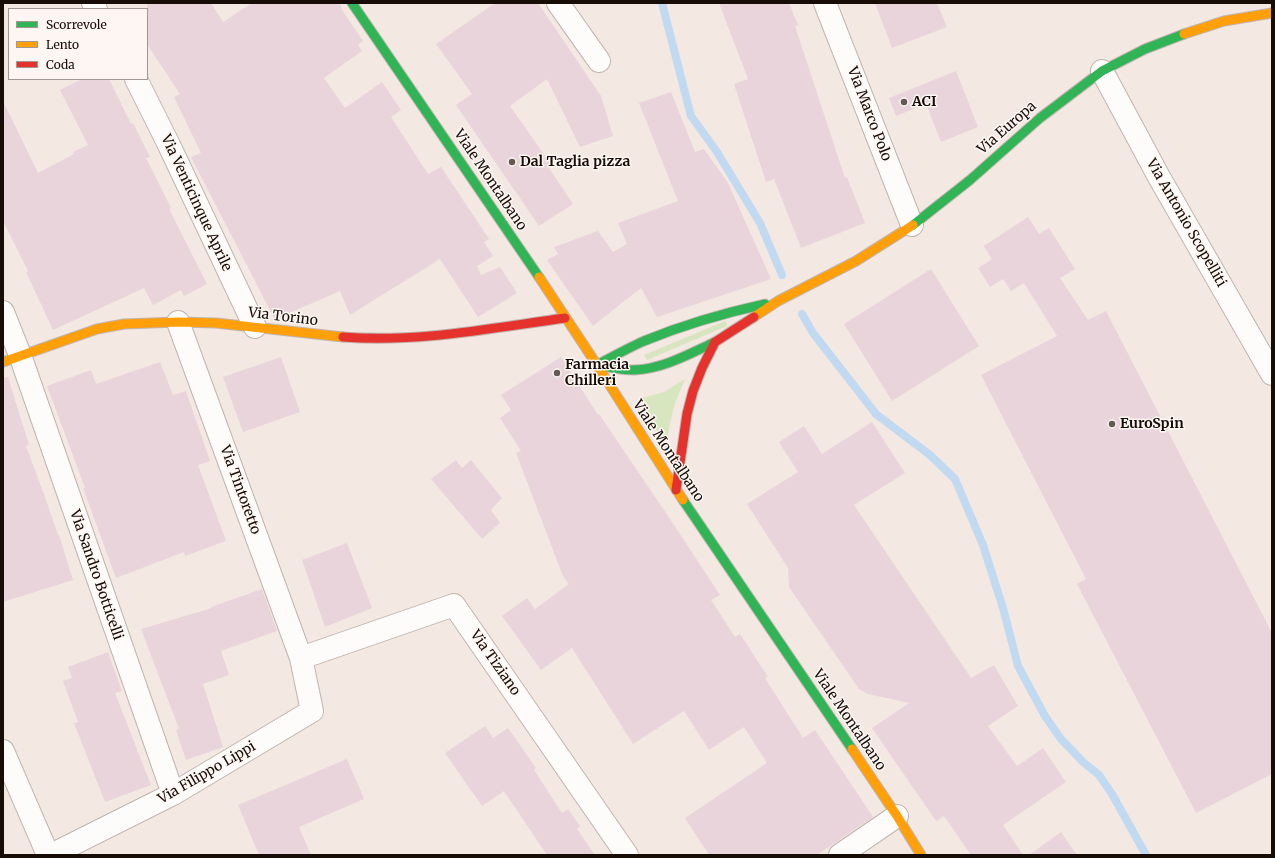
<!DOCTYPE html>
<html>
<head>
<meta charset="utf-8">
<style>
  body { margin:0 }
  #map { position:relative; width:1275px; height:858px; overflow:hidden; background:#f4e8e2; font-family:Merriweather,serif }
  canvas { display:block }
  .frame { position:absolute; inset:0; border:4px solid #180c06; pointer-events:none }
  .legend { position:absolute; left:8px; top:8px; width:140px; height:72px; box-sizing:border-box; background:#fdf6f2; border:1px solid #a19894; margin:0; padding:5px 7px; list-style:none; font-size:12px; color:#180c06 }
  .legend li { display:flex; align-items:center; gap:8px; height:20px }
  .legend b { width:20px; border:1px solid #a19894 }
</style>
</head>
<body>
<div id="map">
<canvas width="1275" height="858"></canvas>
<div class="frame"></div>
<ul class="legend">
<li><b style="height:5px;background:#30b455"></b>Scorrevole</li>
<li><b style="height:5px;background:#ff9f0a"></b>Lento</li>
<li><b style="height:5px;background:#e5322d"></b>Coda</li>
</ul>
</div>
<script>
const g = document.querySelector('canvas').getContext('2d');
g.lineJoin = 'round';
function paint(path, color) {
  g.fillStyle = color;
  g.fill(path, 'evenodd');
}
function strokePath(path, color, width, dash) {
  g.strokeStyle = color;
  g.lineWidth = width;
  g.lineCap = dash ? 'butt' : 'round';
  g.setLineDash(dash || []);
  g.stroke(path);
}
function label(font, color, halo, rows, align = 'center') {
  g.font = font + ' Merriweather,serif';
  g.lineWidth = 3;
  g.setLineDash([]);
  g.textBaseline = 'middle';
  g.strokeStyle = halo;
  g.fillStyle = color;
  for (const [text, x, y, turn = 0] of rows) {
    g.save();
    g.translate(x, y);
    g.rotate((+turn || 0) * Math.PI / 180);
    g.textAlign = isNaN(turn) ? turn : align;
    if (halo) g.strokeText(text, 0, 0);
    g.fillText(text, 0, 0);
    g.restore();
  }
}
const green = new Path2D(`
  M725,321l2,5 -80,34 -3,-5z
  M685,379l-10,24 -6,25 -2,25 -25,-55 22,-6z`);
const stream = new Path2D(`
  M662,3l29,113 26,36 43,71 22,52
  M802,314l11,19 63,81 54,41 25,24 28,66 20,63 15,58 27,50 16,23 22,23 16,13 13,19 34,61`);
const building = new Path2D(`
  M147,3h64l12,19 29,-19h88l2,7 21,31 -5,4 4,6 -38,27 21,30 37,-26 19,28 -10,7 37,57 13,-7 48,72 -5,3 9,14 -16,10 4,9 19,-8 17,26 -39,24 -38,-58 -90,56 -10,-24 -62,27h-4l-83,-161 10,-4 -27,-56 6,-3 -33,-50z
  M495,3h43l63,93 12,40 -33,11 -33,-68 -37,27 42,60 -3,2 24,36 -34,22 -83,-121 16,-11 -36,-50z
  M719,3h70l9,22 -3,1 50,152 2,-1 18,46 -64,25 -27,-69 -8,3 -32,-98 14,-5z
  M875,3h62l10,24 -55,21z
  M956,71l22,56 -37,15 -15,-38 -30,12 -7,-18z
  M82,79h27l22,45 2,-1 17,34 -4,1 25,50 -2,1 38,75 -23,12 -3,-6 -28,15 -9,-17 -91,42 -27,-58 2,-1 -25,-50v-120l35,72 36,-19 -1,-2 15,-7 -28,-55z
  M671,92l24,60 9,-3 24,34 43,96 -114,38 -16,-29 -48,38 -46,-66 11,-6 -4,-7 44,-16 15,21 14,-8 -9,-21 60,-22 -39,-98z
  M1028,217l11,17 10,-6 26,41 -15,9 28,42 18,-9 166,322v141l-76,39 -119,-229 9,-5 -105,-204 76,-39 -33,-53 -13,8 -8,-12 -13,8 -12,-19 14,-9 -8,-13z
  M931,269l48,77 -87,55 -48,-77z
  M281,357l19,55 -57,20 -20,-55z
  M561,357l37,58 1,-1 73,108 48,73 -9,5 24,37 5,-3 28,43 -3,1 38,60 12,-8 58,87 -56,38h-108l-24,-37 82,-55 -23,-36 -35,23 -25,-39 -51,33 -61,-96 -31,22 -39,-54 25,-18 8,11 34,-25 -6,-8 -47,-123 5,-2 -21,-33 11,-8 -10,-15z
  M160,362l13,33 13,-4 24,70 -12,4 28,76 -41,15 -1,-4 -68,26 -33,-90h2l-38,-102 44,-16 5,14z
  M8,377l21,68 -3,1 19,51 13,38h1l14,45 -70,22v-224z
  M872,422l33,51 -51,32 117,173 23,-13 24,41 -30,20 29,40 26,-18 23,34 -63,43 20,30h-52l-27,-39 -8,5 -64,-93 37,-25 -41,-9 -9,-5 -70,-102 -1,-19 -41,-64 51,-32 -19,-30 25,-16 18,28z
  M456,460l6,8 9,-8 31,38 -11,12 9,13 -18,16 -51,-60z
  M347,543l25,65 -47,19 -23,-67z
  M262,589l15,42 -56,20 8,24 -26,9 20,63 -37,13 -10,-30 3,-1 -38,-100 71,-21 -1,-1z
  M108,652l14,39 -7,2 36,92 -46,17 -31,-79 4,-1 -15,-41 9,-3 -4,-11z
  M485,726l8,12 15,-10 28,40 -2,2 28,43 6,-4 12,17 -3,3 18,26h-48l-43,-64 -22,15 -37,-53z
  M347,759l17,40 -65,28 12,28h-52l-21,-50z
  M1061,832l16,23h-48z`);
const street = new Path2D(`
  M93,3l3,6
  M558,3l41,58
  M825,3l87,222
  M1102,71l57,106 113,197
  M136,79l33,66 86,182
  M3,312l17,43 153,439
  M301,658l153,-53 173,250
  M3,751l45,104
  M51,855l122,-61 139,-83 -11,-53 -123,-336
  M840,855l57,-39`);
const fast = new Path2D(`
  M352,3l187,274
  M913,225l57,-45 70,-62 62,-47 43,-22 39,-15
  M597,365c15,-8 31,-17 47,-24 39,-16 80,-28 121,-37
  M597,365c12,2 24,5 37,5 29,-1 55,-16 81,-28
  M683,500l169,249`);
const slow = new Path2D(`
  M1184,34l40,-13 48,-8
  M539,277l58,88 86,135
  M754,317l24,-16 78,-40 57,-36
  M3,362l94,-33 27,-5 54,-2 38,1 127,14
  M852,749l45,67 24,39`);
const jam = new Path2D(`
  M343,337c74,6 149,-9 222,-19
  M676,490l11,-76 6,-23 9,-23 13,-26 39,-25`);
const markers = [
  [904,102,4,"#655953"],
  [512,162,4,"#655953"],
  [557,373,4,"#655953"],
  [1112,424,4,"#655953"]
];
const poiNames = [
  ["ACI",912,102],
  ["Dal Taglia pizza",520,162],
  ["Farmacia",565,365],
  ["Chilleri",565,381],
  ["EuroSpin",1120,424]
];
const streetNames = [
  ["Via Marco Polo",869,114,69],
  ["Via Europa",1007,128,-41],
  ["Viale Montalbano",490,180,56],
  ["Via Venticinque Aprile",196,203,65],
  ["Via Antonio Scopelliti",1186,223,60],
  ["Via Torino",283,317,7],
  ["Viale Montalbano",668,451,57],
  ["Via Tintoretto",240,490,70],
  ["Via Sandro Botticelli",96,575,71],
  ["Via Tiziano",495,663,55],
  ["Viale Montalbano",849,720,56],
  ["Via Filippo Lippi",207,773,-30]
];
paint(green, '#d8e6c0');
strokePath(stream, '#c2d9f2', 8);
paint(building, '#e9d4db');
strokePath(street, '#c0b4ae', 24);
strokePath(fast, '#c0b4ae', 11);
strokePath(slow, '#c0b4ae', 11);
strokePath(jam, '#c0b4ae', 11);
strokePath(street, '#fdfcfb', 22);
strokePath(fast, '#30b455', 9);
strokePath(slow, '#ff9f0a', 9);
strokePath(jam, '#e5322d', 9);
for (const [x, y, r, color] of markers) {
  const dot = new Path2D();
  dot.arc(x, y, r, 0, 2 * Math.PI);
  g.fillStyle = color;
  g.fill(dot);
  strokePath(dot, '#fdf6f2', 1.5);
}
label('bold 14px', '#180c06', '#fdf6f2', poiNames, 'left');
label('14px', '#180c06', '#fdf6f2', streetNames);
</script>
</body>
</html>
